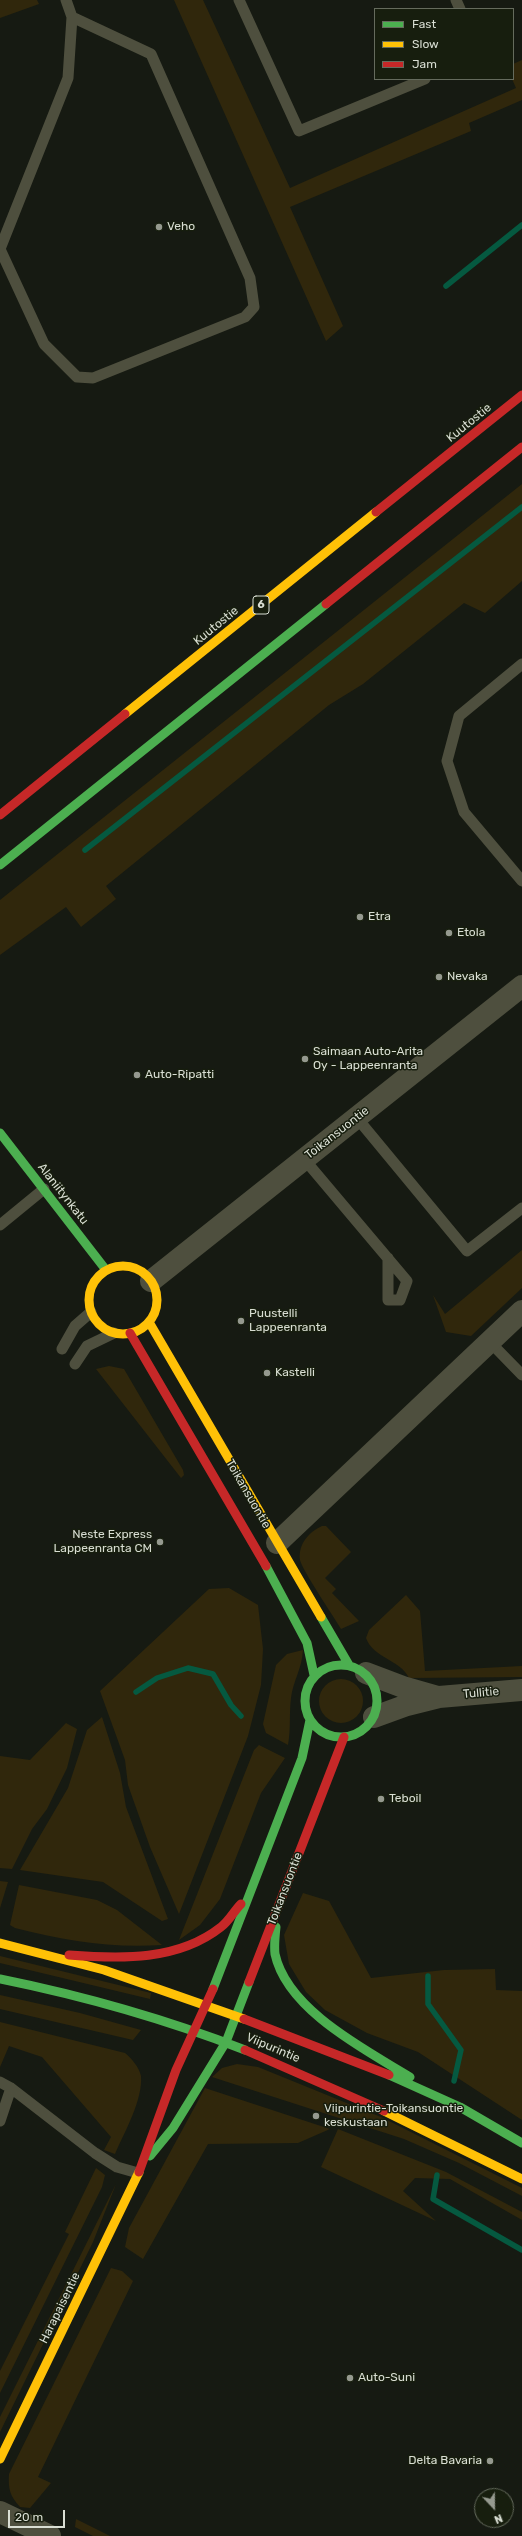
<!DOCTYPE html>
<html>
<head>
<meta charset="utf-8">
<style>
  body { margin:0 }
  #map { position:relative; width:522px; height:2536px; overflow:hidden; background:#161a12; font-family:Rubik,sans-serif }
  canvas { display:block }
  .legend { position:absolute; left:374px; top:8px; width:140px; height:72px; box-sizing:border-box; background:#171e0e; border:1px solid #656b5d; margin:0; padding:5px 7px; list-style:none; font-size:12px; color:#d9ded3 }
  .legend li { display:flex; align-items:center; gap:8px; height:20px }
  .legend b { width:20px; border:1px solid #656b5d }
  .north { position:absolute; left:474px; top:2488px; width:40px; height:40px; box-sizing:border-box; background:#171e0e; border:1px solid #656b5d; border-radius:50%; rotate:158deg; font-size:11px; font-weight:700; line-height:16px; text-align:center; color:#d9ded3 }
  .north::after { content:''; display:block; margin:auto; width:14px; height:18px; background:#95998f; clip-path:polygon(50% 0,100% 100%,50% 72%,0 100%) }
  .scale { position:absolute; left:8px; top:2510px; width:57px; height:18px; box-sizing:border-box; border:2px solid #d9ded3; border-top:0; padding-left:5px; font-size:12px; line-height:14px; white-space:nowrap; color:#d9ded3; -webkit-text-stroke:3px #171e0e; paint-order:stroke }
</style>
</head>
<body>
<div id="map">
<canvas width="522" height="2536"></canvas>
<ul class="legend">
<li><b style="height:5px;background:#4caf50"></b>Fast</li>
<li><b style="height:5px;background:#ffc107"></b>Slow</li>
<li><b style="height:5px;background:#c62828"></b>Jam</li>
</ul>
<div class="north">N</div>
<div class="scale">20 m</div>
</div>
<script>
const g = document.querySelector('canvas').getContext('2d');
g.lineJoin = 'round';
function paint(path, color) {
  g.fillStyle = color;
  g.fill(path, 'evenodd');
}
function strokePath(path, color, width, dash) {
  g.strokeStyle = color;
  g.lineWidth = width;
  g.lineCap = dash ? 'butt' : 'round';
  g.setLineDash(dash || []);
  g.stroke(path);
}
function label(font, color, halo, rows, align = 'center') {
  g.font = font + ' Rubik,sans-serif';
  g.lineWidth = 3;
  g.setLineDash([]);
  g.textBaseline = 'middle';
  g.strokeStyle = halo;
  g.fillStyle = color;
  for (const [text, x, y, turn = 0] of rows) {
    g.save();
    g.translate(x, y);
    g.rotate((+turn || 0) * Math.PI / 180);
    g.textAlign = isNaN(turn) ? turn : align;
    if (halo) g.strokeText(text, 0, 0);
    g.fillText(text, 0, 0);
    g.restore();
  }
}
const green = new Path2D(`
  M0,0h37l2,4 -39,14z
  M174,0h29l87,188 226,-100 -4,-9 1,-15 9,-4v40l-53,23 2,8 -181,76 53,119 -17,15z
  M522,484v97l-37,32 -21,-10 -101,81 -34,21 -223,181 10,13 -35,28 -15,-20 -66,48v-55z
  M522,1250v38l-51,48 -25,-4 -13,-37 12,19z
  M109,1366l15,3 59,101 1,5 -3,3 -85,-109z
  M322,1526h4l25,26 -26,26 11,11 -4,4 27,28 -18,8c-7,-12 -39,-59 -41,-69 -2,-16 9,-28 22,-34z
  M229,1588l29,17 5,44 -2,36 -13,51 -69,178 -29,-67 -22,-62 -3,-25 -25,-69 109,-102z
  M406,1595l14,16 5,60 97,-5v11l-113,1c-8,-18 -36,-20 -43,-40l3,-8z
  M303,1650c-1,19 -10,31 -12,48 -2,16 0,31 -3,47l-22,-12 -3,-9 13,-59 11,-11z
  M319 1701a22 22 0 1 1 44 0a22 22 0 1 1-44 0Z
  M102,1717l18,56 6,34 42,112 -6,2 -59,-39 -83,-12 48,-82 19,-58z
  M66,1723l11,6 -10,39 -20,41 -15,20 -20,40 -12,-1v-112l30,4z
  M259,1745l26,13 -24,35 -41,106 -20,26 -21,15 75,-190z
  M0,1881l8,1 -8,26z
  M19,1885l78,15 20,10 45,35c-54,3 -94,-4 -147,-17l-5,-3z
  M303,1893l26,8 42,77 73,-8 51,-1 1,21 26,1v129l-104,-68 -51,-19 -42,-23 -19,-18 -17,-28 -5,-29z
  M0,1956l151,37 -1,6 -150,-36z
  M0,1995l80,18 61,17 -8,10 -133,-31z
  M0,2022l125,31c7,6 14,14 16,23 2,24 -17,57 -26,78l-11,-4 7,-13 -69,-80 -33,-11 -9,21z
  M237,2064l21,3 123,50 141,71v8l-63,-33 -55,-24 -192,-62 10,-9z
  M205,2088l125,41 -32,14 -90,1 -65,115 -18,-12 4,-19z
  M338,2129l108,43 76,40v8l-72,-41 -35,-1 -12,13 33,30 -115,-54z
  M96,2168l9,7 -3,12 -102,206v-22l69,-137 -4,-2z
  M116,2184l-23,58 -93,190v-15z
  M111,2268l11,3 11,10 -95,196 13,6 -21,25 -10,-1c-10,-11 -12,-18 -11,-33z
  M76,2519l34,17h-17l-18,-9z`);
const stream = new Path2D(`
  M446,286l76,-61
  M85,850l437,-343
  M136,1692l21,-14 31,-10 25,6 18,31 10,11
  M428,1976v28l33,46 -7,31
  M437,2175l-4,24 89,51`);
const lane = new Path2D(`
  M66,0l6,17 -4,61 -68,171 44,95 33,33 16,1 152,-61 9,-10 -4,-29 -99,-224 -79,-37
  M239,0l60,131 126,-52
  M456,0l4,9
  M522,664l-63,52 -12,45 17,51 58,69
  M357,1118l110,133 55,-43
  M304,1159l6,7 97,115 -7,19h-12v-42
  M0,1225l44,-36
  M489,1341l33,34
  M62,1349l13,-23 16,-14
  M75,1364l12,-18 27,-13
  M0,2082l11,6
  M0,2121l11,-33 84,65 22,14 21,6`);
const street = new Path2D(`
  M151,1281l371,-295
  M277,1543l245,-232
  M366,1673l37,14 35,10
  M374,1717l33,-12 32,-8 83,-7
  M0,2512l50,24`);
const fast = new Path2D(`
  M0,865l326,-261
  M0,1133l106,137
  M266,1566l41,77 7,32
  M321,1617l28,48
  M305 1701a36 36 0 1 1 72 0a36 36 0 1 1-72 0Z
  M276,1927c-1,9 -2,18 -1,27 12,56 91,96 135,123
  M0,1979c84,17 165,40 245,71
  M213,1989l89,-231 8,-38
  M389,2075l71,32 62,36
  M150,2156l23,-28 53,-86 23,-60`);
const slow = new Path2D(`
  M125,714l251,-202
  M89 1300a34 34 0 1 1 68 0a34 34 0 1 1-68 0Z
  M149,1322l172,295
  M0,1943l104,27 140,49
  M384,2111l138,68
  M0,2459l139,-287`);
const jam = new Path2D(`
  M376,512l146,-117
  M326,604l196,-157
  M0,815l125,-101
  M130,1333l136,233
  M69,1955c52,4 109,6 152,-28 8,-6 13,-16 20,-23
  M249,1982l95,-245
  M244,2019l145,56
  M245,2050l139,61
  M139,2172l37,-102 37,-81`);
const markers = [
  [159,227,4,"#95998f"],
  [360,917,4,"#95998f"],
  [449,933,4,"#95998f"],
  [439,977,4,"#95998f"],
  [305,1059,4,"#95998f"],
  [137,1075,4,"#95998f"],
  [241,1321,4,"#95998f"],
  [267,1373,4,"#95998f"],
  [160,1542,4,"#95998f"],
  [381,1799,4,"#95998f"],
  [316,2116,4,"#95998f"],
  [350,2378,4,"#95998f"],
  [490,2461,4,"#95998f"]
];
const shields = [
  [261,605,16]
];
const shieldNames = [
  ["6",261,605]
];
const poiNames = [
  ["Veho",167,227],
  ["Etra",368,917],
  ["Etola",457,933],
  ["Nevaka",447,977],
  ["Saimaan Auto-Arita",313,1052],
  ["Oy - Lappeenranta",313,1066],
  ["Auto-Ripatti",145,1075],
  ["Puustelli",249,1314],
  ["Lappeenranta",249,1328],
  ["Kastelli",275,1373],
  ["Neste Express",152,1535,"right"],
  ["Lappeenranta CM",152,1549,"right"],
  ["Teboil",389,1799],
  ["Viipurintie-Toikansuontie",324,2109],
  ["keskustaan",324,2123],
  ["Auto-Suni",358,2378],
  ["Delta Bavaria",482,2461,"right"]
];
const streetNames = [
  ["Kuutostie",469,423,-39],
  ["Kuutostie",216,626,-39],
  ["Toikansuontie",337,1133,-38],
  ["Alaniitynkatu",63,1194,52],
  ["Toikansuontie",248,1494,60],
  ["Tullitie",481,1693,-5],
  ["Toikansuontie",285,1889,-69],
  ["Viipurintie",273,2048,23],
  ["Harapaisentie",60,2308,-64]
];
paint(green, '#30270c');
strokePath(stream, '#055940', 5.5);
strokePath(lane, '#4e4f3e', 11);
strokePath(street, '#4e4f3e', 22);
strokePath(fast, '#4caf50', 9);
strokePath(slow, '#ffc107', 9);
strokePath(jam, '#c62828', 9);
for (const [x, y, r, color] of markers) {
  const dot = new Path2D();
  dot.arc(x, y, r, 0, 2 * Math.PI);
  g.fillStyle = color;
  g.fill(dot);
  strokePath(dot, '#171e0e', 1.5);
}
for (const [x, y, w] of shields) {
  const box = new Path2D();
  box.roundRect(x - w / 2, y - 9, w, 18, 3);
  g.fillStyle = '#171e0e';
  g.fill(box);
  strokePath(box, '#d9ded3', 1);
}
label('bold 11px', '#d9ded3', null, shieldNames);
label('12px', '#d9ded3', '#171e0e', poiNames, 'left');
label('12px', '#d9ded3', '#171e0e', streetNames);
</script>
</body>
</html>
